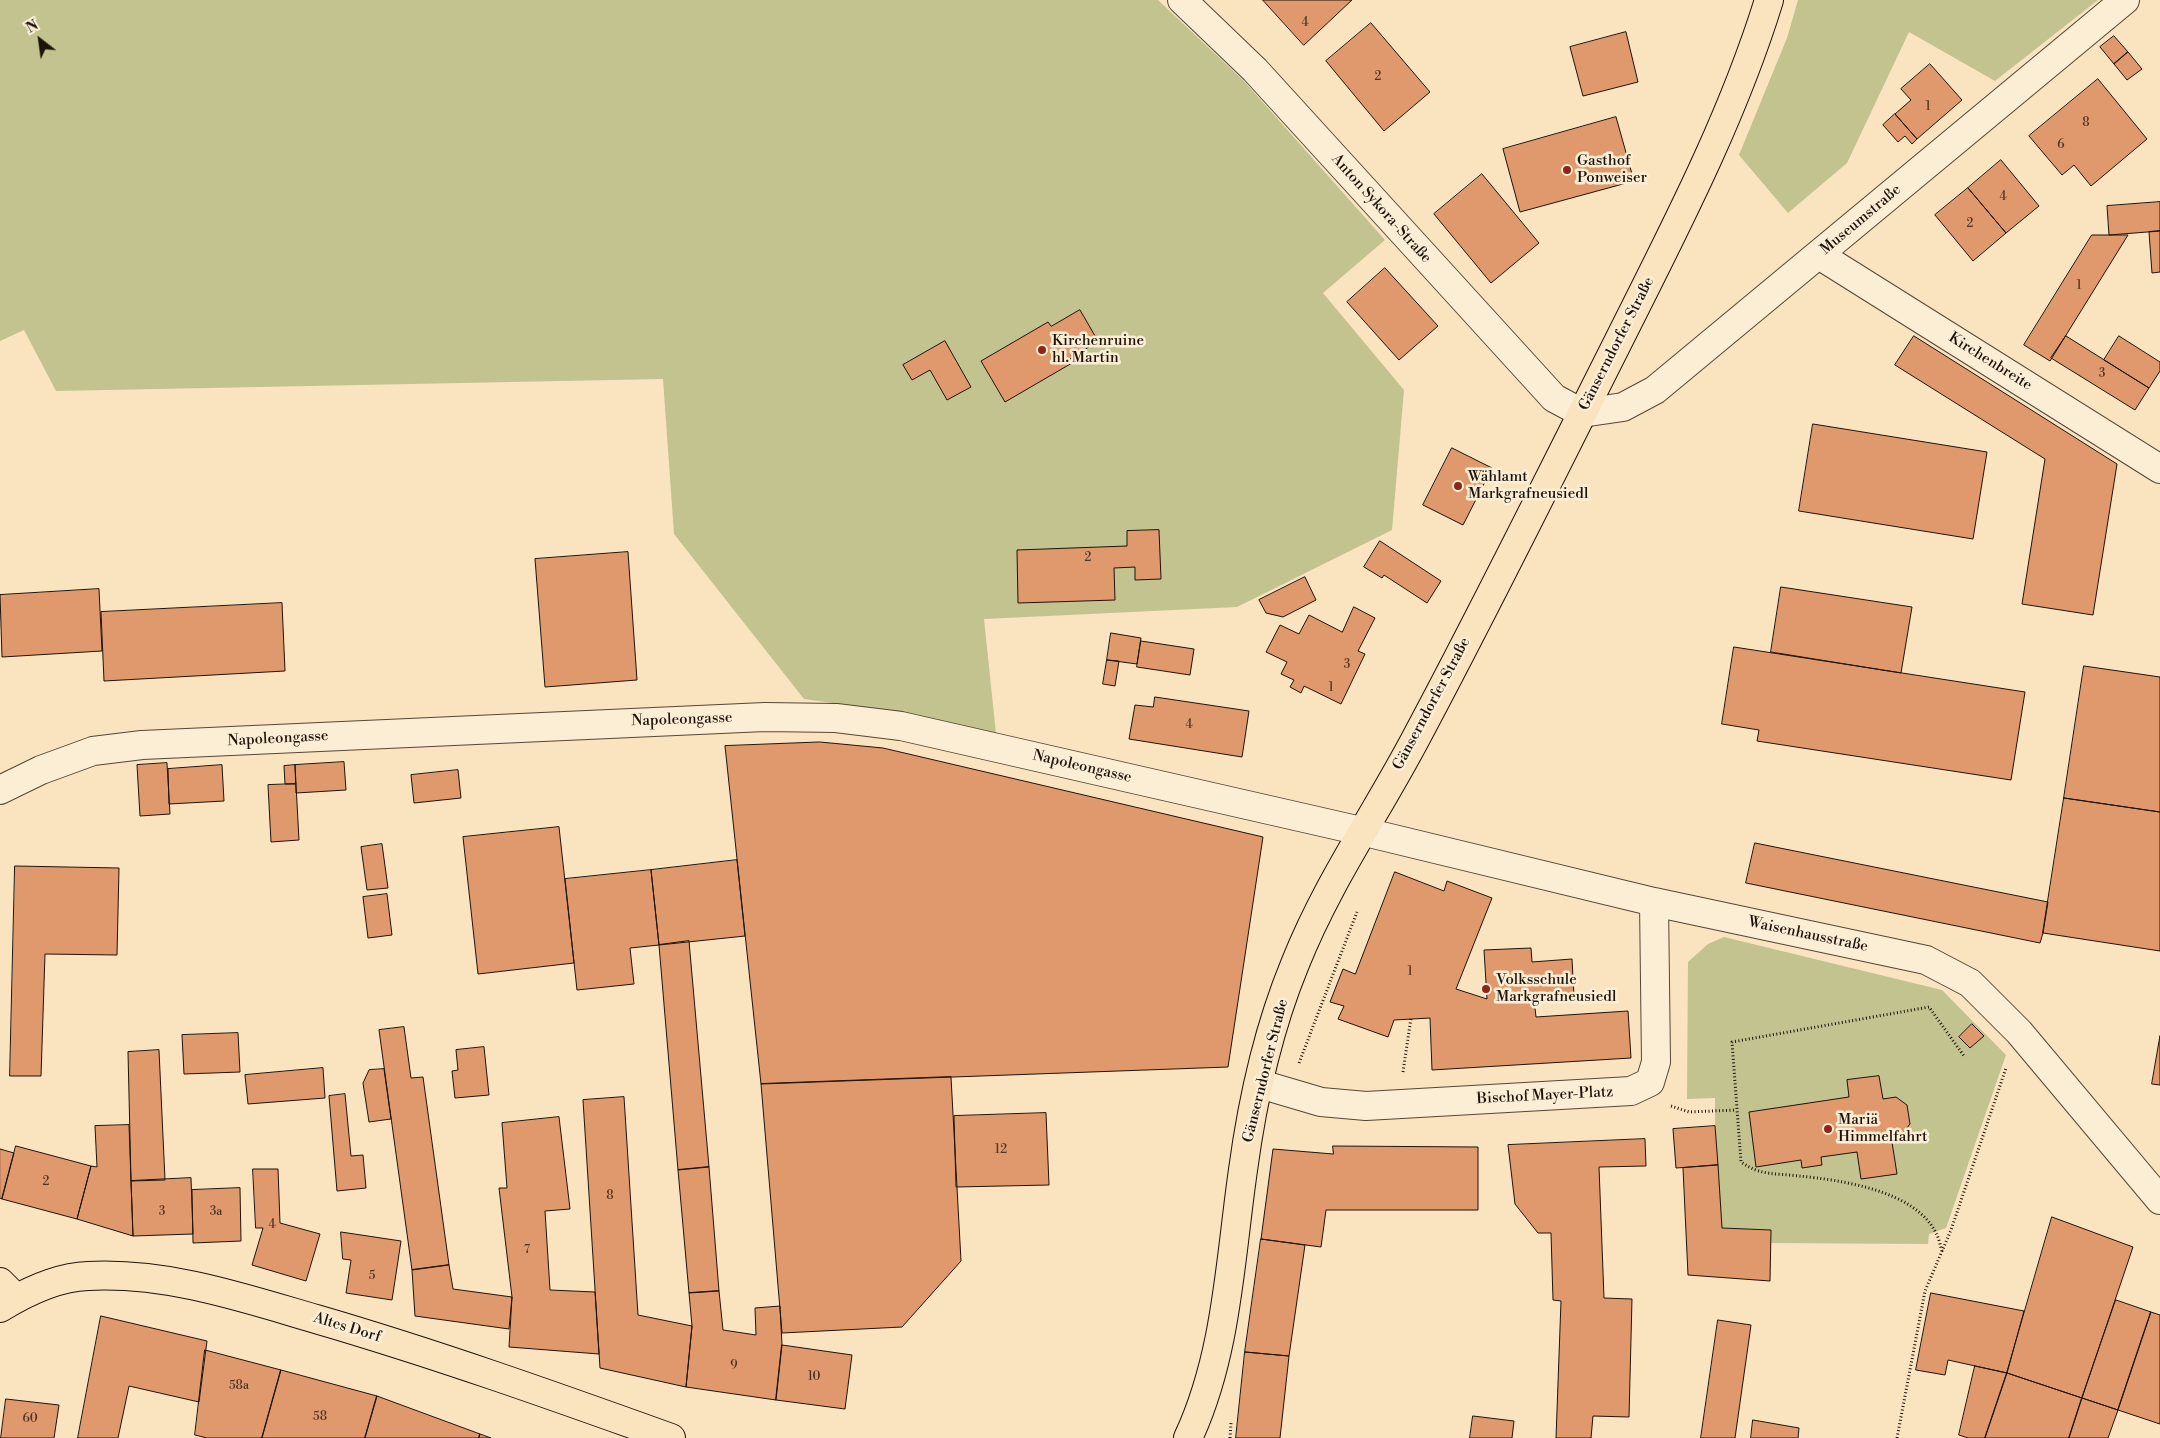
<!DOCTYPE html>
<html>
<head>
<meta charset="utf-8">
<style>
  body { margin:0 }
  #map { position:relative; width:2160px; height:1438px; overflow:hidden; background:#fae3bf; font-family:"Libre Bodoni",serif }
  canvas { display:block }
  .north { position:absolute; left:15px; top:15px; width:50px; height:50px; -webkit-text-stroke:4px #fcedd5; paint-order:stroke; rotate:330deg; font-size:14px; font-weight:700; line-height:20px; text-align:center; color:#1e130a }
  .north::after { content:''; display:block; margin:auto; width:18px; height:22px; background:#1e130a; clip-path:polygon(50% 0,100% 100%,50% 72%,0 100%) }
</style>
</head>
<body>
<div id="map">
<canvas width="2160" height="1438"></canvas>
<div class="north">N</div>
</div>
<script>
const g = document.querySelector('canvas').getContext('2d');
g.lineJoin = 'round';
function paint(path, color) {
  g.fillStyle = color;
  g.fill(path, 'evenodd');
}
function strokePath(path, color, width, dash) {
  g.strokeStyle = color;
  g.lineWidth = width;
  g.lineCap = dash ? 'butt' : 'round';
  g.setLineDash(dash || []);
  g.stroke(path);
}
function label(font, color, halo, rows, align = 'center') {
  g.font = font + ' "Libre Bodoni",serif';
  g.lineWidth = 5;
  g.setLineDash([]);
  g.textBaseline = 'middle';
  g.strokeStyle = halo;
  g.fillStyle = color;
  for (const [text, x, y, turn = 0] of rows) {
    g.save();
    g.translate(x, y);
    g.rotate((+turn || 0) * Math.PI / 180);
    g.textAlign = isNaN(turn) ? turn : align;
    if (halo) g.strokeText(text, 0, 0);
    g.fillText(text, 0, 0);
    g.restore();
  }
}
const green = new Path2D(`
  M0,0h1158l86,81 141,159 -62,53 81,97 -12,140 -155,77 -253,12 12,115 -92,-21 -100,-14 -130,-165 -11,-155 -607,12 -32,-61 -24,11z
  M1798,0h300l-103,81 -86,-49 -62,131 -59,50 -49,-58 48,-117z
  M1724,937l218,53 64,65 -60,173 -17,6 -1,10 -157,-1v-13l-49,-2 -7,-102v-28l-28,1 1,-137 20,-18z`);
const building = new Path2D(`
  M1263,0h89l-48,45z
  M1371,23l59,69 -46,39 -58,-70z
  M1626,32l12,50 -55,14 -13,-49z
  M2114,36l14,16 -14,12 -14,-17z
  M2128,52l14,17 -15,11 -13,-16z
  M1930,64l32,36 -45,39 -22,-25 16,-14 -10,-11z
  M2098,79l49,60 -56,47 -17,-21 -12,10 -33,-39z
  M1895,114l22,25 -5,5 -7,-8 -7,6 -15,-17z
  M1616,117l18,64 -114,31 -17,-63z
  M2001,160l38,46 -33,27 -38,-45z
  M1482,174l57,69 -48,40 -57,-69z
  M1968,188l38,45 -33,28 -38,-46z
  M2160,202v29l-51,4 -2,-29z
  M2160,231v41l-8,1 -3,-41z
  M2092,235h36l-78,126 -26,-16z
  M1385,268l53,58 -39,34 -52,-58z
  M1080,310l18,31 -28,18 2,4 -67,39 -24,-41 67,-39 3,4z
  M1914,336l203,128 -24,151 -71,-11 23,-145 -150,-94z
  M2066,336l83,52 -14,22 -84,-52z
  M2119,336l41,26v9l-11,17 -45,-28z
  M945,341l26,46 -24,13 -17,-30 -18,10 -9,-15z
  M1813,424l174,28 -14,87 -174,-28z
  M1452,448l40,20 -29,57 -40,-20z
  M1159,530l2,49 -26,1v-13l-21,1 1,32 -97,3 -1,-53 110,-4v-15z
  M1380,541l61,40 -14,22 -43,-28 -2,3 -18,-11z
  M628,552l9,128 -92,7 -10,-128z
  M1305,577l11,23 -33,17 -17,-4 -7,-13z
  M1781,587l131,20 -11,66 -130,-21z
  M99,589l3,62 -100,6 -2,-62z
  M282,603l3,68 -181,10 -3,-69z
  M1354,607l21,11 -17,33 7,3 -24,50 -37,-18 -3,7 -11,-6 4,-7 -13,-6 6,-12 -21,-10 14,-27 19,9 10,-19 33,17z
  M1111,633l30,5 -4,26 -30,-4z
  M1141,641l53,8 -4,26 -53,-8z
  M1734,647l291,45 -14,88 -254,-39 2,-11 -37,-6z
  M1107,660l12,1 -4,25 -12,-2z
  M2084,666l76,11v135l-96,-14z
  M1155,697l94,14 -7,46 -113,-18 6,-34 18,2z
  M820,742l63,6 380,89 -35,230 -467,17 -36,-338z
  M344,762l2,28 -50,3 -1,-28z
  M167,763l3,51 -30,2 -3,-51z
  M222,765l2,36 -55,3 -1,-35z
  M295,765l1,19h-11l-1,-18z
  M458,770l3,28 -47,5 -3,-28z
  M296,784l3,56 -28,2 -3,-57z
  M2064,798l96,14v139l-117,-18z
  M559,827l15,136 -96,11 -15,-137z
  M1755,843l293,59 -5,31 -3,10 -294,-60z
  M382,844l6,44 -21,2 -6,-43z
  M737,860l8,76 -86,9 -8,-75z
  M15,866l104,2 -2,87 -72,-1 -4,122h-31z
  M651,870l8,75 -29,3 4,36 -57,6 -12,-111z
  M1395,872l49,19 3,-10 45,17 -36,91 31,10 -3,-49 47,-2 1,14 40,-3 2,37 -40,3 2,18 92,-6 3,47 -199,12 -2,-52 -36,2 -6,17 -50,-18 6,-13 -14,-4 13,-33 12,5z
  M387,894l5,41 -24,3 -5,-41z
  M689,941l20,226 -31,3 -19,-225z
  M1972,1024l12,12 -14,12 -11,-11z
  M404,1027l7,51 12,-1 26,188 -37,5 -33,-240z
  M238,1033l2,39 -56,2 -2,-39z
  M2160,1036v49l-8,-1z
  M484,1047l5,48 -34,3 -3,-27 6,-1 -2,-20z
  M159,1050l6,130 -34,1 -3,-129z
  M323,1068l2,30 -77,6 -3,-29z
  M384,1069l7,50 -22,3 -6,-39 6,-13z
  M1879,1076l4,23 13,-2 11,8 3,19 -8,10 -11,2 6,38 -36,5 -4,-27 -36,5 1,8 -20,3 -1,-8 -45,7 -7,-55 100,-15 -2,-17z
  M951,1077l10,184 -59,66 -120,6 -21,-249z
  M345,1094l6,62 12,-1 3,33 -29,3 -8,-95z
  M624,1097l14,218 54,11 -6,61 -86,-19 -17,-268z
  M1046,1113l3,72 -93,2 -2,-71z
  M559,1117l11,92 -25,2 5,79 45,2 4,62 -90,-7 3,-50 -13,-109h8l-5,-65z
  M129,1125l2,56 2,55 -56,-17 14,-53 6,1 -2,-41z
  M1715,1126l3,39 -42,3 -3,-39z
  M1645,1139l1,27 -47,1 5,131 28,1 -3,118 -36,-1 -2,22h-35l5,-137 -8,-1 -2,-67h-13l-23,-29 -7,-59z
  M16,1146l75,20 -14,53 -75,-20z
  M1333,1146l145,1v63h-152l-5,37 -60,-8 12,-90 60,5z
  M0,1149l14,4 -12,46 -2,-1z
  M1718,1165l4,63 49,2 -1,51 -82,-6 -5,-107z
  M709,1167l10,124 -30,2 -11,-123z
  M253,1169h25l2,54 40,11 -14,47 -54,-16 11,-37h-7z
  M191,1178l2,56 -60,2 -2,-55z
  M240,1188l1,53 -48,2 -1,-53z
  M2052,1217l81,30 -51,151 -75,-25z
  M341,1232l60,9 -9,59 -46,-7 5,-33 -8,-1z
  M1261,1239l44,6 -16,111 -44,-4z
  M449,1265l4,24 59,8 -3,32 -94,-13 -3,-46z
  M719,1291l4,39 33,5 -1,-27 25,-2 2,39 -6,55 -90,-13 6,-61 -3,-33z
  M1931,1293l93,18 -17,62 -59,-13 -3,15 -29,-5z
  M2116,1300l35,12 -33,98 -36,-12z
  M2151,1312l9,3v109l-42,-14z
  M101,1316l106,25 -8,61 -70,-16 -11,52h-40z
  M1718,1320l33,5 -16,113h-34z
  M782,1345l70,10 -7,54 -69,-9z
  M205,1350l76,20 -19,68h-55l-12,-3z
  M1245,1352l44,4 -9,82h-44z
  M1975,1366l32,7 -22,65h-17l-9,-3z
  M281,1370l96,26 -12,42h-103z
  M2007,1373l75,25 -13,40h-84z
  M377,1396l103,38 -1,4h-114z
  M2082,1398l36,12 -10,28h-39z
  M6,1399l53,6 -5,33h-53z
  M1473,1416l41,5 -2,17h-42z
  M1753,1420l46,8 -1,10h-47z
  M480,1434l11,4h-12z`);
const path = new Path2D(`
  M1299,1063l58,-151
  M1403,1072l8,-54
  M1671,1106l18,6 47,-2
  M1942,1251c-2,-6 -3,-13 -6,-18 -21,-43 -96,-53 -137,-57 -24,-3 -38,0 -58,-14l-9,-120 197,-35 35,49
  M1230,1438l1,-15
  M1897,1438l28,-147 26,-61 55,-162`);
const minor = new Path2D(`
  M1182,0l73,70 299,328 28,15 41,-6 32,-17 470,-390
  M1819,255l341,214
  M0,790l41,-20 52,-19 49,-6 623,-28 71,1 65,8 460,105 293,71 272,58 44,23 49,49 141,168
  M1260,1084l61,18 45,4 265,-15 19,-9 6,-20 -2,-160`);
const major = new Path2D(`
  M0,1282l16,16
  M0,1308c26,-16 57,-31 88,-32 79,-4 153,21 228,43 120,35 238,77 355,119
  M1188,1438c39,-83 42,-178 55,-268 9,-67 26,-143 52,-206 33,-83 81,-150 122,-228 69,-129 134,-261 200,-392 56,-112 115,-224 152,-344`);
const markers = [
  [1567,170,5,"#8f2418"],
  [1042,350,5,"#8f2418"],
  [1458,486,5,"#8f2418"],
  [1486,989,5,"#8f2418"],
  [1828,1129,5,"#8f2418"]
];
const numberNames = [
  ["4",1305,23],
  ["2",1378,77],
  ["1",1928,107],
  ["8",2086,123],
  ["6",2061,145],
  ["4",2003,197],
  ["2",1970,224],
  ["1",2079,286],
  ["3",2102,374],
  ["2",1088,558],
  ["3",1347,665],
  ["1",1331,688],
  ["4",1189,725],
  ["1",1410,972],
  ["12",1001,1150],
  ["2",46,1182],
  ["8",610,1196],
  ["3",162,1212],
  ["3a",216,1212],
  ["4",272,1225],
  ["7",527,1250],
  ["5",372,1276],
  ["9",734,1366],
  ["10",814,1377],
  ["58a",239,1386],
  ["58",320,1417],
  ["60",30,1419]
];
const poiNames = [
  ["Gasthof",1577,161],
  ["Ponweiser",1577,178],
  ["Kirchenruine",1052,341],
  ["hl. Martin",1052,358],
  ["Wählamt",1468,477],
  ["Markgrafneusiedl",1468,494],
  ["Volksschule",1496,980],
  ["Markgrafneusiedl",1496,997],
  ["Mariä",1838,1120],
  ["Himmelfahrt",1838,1137]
];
const streetNames = [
  ["Anton Sykora-Straße",1381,209,48],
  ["Museumstraße",1861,220,-40],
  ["Gänserndorfer Straße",1617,344,-63],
  ["Kirchenbreite",1990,362,32],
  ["Gänserndorfer Straße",1432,704,-62],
  ["Napoleongasse",682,720,-2],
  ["Napoleongasse",278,739,-3],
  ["Napoleongasse",1082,767,13],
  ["Waisenhausstraße",1808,935,12],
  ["Gänserndorfer Straße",1266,1071,-76],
  ["Bischof Mayer-Platz",1545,1096,-3],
  ["Altes Dorf",347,1328,17]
];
paint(green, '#c2c38f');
paint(building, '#df996d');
strokePath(building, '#1e130a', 1);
strokePath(minor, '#554737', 30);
strokePath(major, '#1e130a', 30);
strokePath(path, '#1e130a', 3, [1, 2.5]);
strokePath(minor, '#fcedd5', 28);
strokePath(major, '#fae3bf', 28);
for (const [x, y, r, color] of markers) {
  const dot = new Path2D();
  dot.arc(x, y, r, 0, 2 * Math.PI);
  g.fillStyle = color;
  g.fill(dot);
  strokePath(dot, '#fcedd5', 2);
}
label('12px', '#4e3423', null, numberNames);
label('15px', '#1e130a', '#fcedd5', poiNames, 'left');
label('15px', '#1e130a', '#fcedd5', streetNames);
</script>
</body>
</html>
